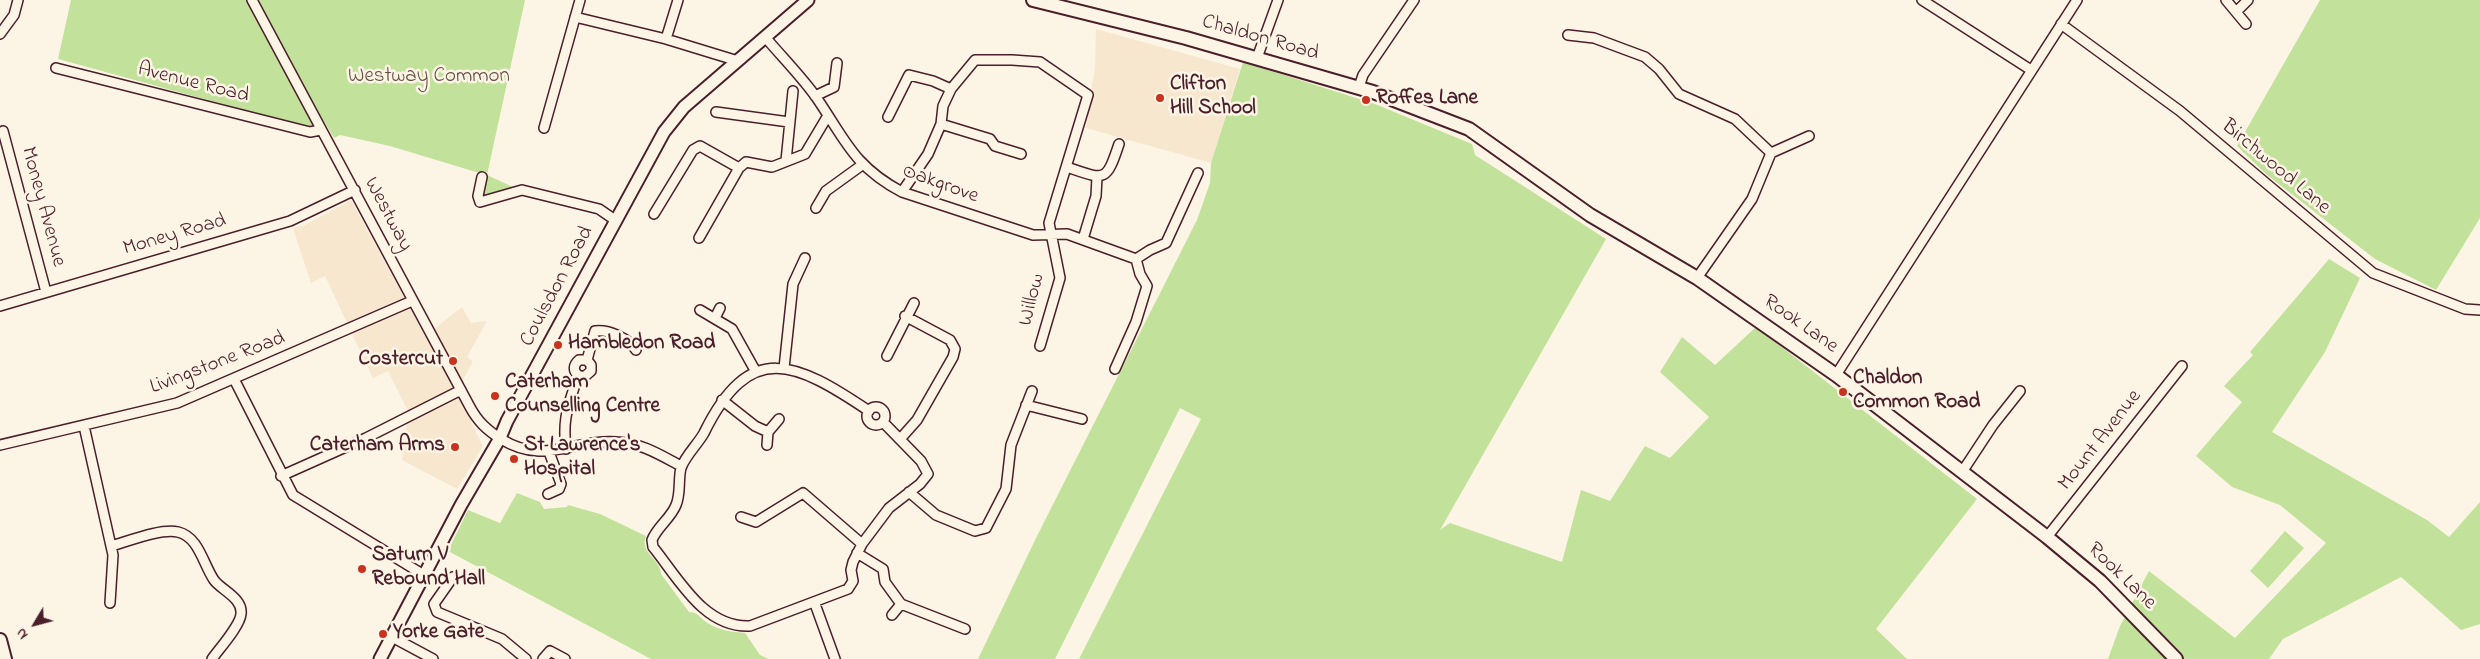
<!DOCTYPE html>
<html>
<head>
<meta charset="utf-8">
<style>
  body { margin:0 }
  #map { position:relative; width:2480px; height:659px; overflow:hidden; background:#fcf5e5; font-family:"Indie Flower",sans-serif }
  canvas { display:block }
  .north { position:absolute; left:10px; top:599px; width:50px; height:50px; -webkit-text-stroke:4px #fcf5e5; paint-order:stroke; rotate:233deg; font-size:14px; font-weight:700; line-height:20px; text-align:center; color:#4a1f2b }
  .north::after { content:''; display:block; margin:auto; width:18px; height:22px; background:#4a1f2b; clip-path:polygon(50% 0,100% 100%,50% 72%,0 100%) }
</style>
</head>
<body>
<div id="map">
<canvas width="2480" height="659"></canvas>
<div class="north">N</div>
</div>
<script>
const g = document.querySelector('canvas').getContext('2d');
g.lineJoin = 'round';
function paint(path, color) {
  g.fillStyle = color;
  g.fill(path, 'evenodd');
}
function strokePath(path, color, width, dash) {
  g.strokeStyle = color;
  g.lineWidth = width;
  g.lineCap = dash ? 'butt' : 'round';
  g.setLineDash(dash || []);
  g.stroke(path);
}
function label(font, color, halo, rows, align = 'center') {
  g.font = font + ' "Indie Flower",sans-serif';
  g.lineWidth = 5;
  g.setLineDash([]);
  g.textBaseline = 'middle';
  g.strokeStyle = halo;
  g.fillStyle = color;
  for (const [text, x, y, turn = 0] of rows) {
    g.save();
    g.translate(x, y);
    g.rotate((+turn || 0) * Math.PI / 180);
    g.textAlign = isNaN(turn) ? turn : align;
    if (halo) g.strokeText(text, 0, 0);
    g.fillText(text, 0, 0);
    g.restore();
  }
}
const built = new Path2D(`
  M1096,29l144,40 -29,94 -125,-35 9,-61z
  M351,200l74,136 37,-29 9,16 16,-2 -20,36 6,5 -11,19 10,43 11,22 -26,43 -55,-29 6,-49 -20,-40 -15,7 -48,-102 -14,7 -18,-55 12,-3z`);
const green = new Path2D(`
  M71,0h454l-38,175 28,13 -30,9 -2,-8 3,-14 -96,-29 -50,-11 -6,3 -9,-15 -15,5 -252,-69z
  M2320,0h160v218l-44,72 -61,-31 -109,-85 -29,-28z
  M1243,62l132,42 97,40 3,11 131,84 -166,291 10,-7 112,39 19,-72 29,11 35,-55 25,12 39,-41 -49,-45 22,-35 33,28 41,-38 221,172 -101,130 31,30h-828l122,-240 -21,-11 -125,251h-77l59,-123 160,-316 13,-37 1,-20z
  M2329,259l31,19 -35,74 -53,80 155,88 22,17 31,-35v122l-19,6 -60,-53 -118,62 -14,20h-161l12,-33 29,-55 86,67 91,-95 -46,-38 -48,-18 -36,-31 46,-54 -18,-16 29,-31 -3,-3z
  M517,493l23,9 4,7 23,-2 1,-2 32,9 46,22c-7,17 15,23 15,38l28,38c9,0 10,5 17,10 12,8 25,10 39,11l15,22 9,4h-118l-203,-108 20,-41 32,13z
  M2285,531l19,17 -36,40 -18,-17z`);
const minor = new Path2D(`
  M252,0l218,407c8,15 17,23 31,32 44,27 71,0 116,3 25,1 43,13 64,24
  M1922,0l109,70
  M2226,0l20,24
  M2236,12l12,-12
  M575,17l91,22 72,22
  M2061,24l119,87 193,162 92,36 15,1
  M0,34l14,-19 4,-15
  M1568,35l26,3 51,19 14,12 20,25 56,25 36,34 -19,46 -55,79
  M766,38c16,19 35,38 50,59 29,42 37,69 86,95l131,43 34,-1 69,25
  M666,39l12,-39
  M1257,58l21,-58
  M56,68l254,64 11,-2
  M1359,87l4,-12 51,-75
  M815,96l19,-9 3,-24
  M716,112l73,10
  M888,117l21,-42 24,6 18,8
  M941,124l49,15 5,7 26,8
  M544,128l36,-128
  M3,131l43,161
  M1771,153l38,-17
  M786,161l7,-70
  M1067,167c38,13 39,16 52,-23
  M482,177l-4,19 2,6 42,-12 77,19 16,11
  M902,192l26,-38 13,-30 2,-18 8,-17 24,-29h37l28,2 48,33 -39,128 11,55 -20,68
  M816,208l10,-17 36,-26
  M654,214l39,-64 7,-4 39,22
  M699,238l40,-70 7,-6 26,5 33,-13 22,-37
  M1083,239l13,-43 1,-19
  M0,306l290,-85 65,-31
  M700,310l32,19 24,43
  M715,318l5,-10
  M887,356l27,-53
  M587,360l8,-29c14,-2 34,8 41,19
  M784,368l9,-84 12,-26
  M1115,369l21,-47 11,-36 -7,-12 -4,-15 14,-9 16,-7 32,-70
  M578,375l6,2 7,-6v-6l-4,-5
  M578,375c-5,-4 -5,-10 1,-15h8
  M1836,375l241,-375
  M234,379l59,116 131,80
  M722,400l33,26 13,6
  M1026,405l56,14
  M867 416a9 9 0 1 1 18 0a9 9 0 1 1-18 0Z
  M869,411c-73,-49 -119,-72 -165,22 -6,11 -19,23 -23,35 -3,11 0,26 -5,37 -5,13 -19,22 -24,35l1,7c26,32 51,81 97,79l98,-37 5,-8 -2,-11 2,-8 9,-18 27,-36 31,-24 8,-10 -7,-13 -38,-39
  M84,426l29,129 -3,48
  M901,438l16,-18 36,-63 2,-8 -5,-9 -45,-24
  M0,445l177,-42 235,-102
  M767,445l1,-13 11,-13
  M566,449c-4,-32 3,-44 12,-74
  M1962,472l31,-47 27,-34
  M281,476l85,-38 95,-48
  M909,492l27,23 39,16 11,-3 20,-39 5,-44 21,-54
  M548,494l11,-5 2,-5 -12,-32
  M741,517l15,5 47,-29 59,51
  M2047,537l135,-171
  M111,546c18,-5 50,-18 67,-14 21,5 25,32 36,48 7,10 29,18 27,34 -1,12 -22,35 -29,45
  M857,553l26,16 2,13 16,22 64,25
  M453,577l-19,27 3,8 65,27 24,20
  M815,604l20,55
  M892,615l9,-11
  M392,637l41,22
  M543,659l7,-8 15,8`);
const tertiary = new Path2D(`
  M380,659l81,-154 39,-67 7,-17 157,-289 20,-25 124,-107`);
const secondary = new Path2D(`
  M1033,0l153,38 187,54 96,37 121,86 107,63 139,97 211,162 53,44 76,78
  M0,640l5,19`);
const markers = [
  [1160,98,5,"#c8321e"],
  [1366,100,5,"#c8321e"],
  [558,345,5,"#c8321e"],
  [453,361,5,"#c8321e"],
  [1843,392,5,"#c8321e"],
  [495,396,5,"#c8321e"],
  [455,447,5,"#c8321e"],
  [514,459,5,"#c8321e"],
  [362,569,5,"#c8321e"],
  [383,634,5,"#c8321e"]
];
const streetNames = [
  ["Chaldon Road",1260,39,16],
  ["Avenue Road",193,84,14],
  ["Birchwood Lane",2275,168,40],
  ["Oakgrove",940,185,20],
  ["Money Avenue",42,207,75],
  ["Westway",387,215,62],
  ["Money Road",175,236,-16],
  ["Coulsdon Road",558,287,-62],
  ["Willow",1033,300,-76],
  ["Rook Lane",1800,325,35],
  ["Livingstone Road",218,364,-21],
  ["Mount Avenue",2101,441,-52],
  ["Rook Lane",2121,577,44]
];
const parkNames = [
  ["Westway Common",429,78]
];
const poiNames = [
  ["Clifton",1170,86],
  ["Hill School",1170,110],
  ["Roffes Lane",1376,100],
  ["Hambledon Road",568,345],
  ["Costercut",443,361,"right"],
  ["Chaldon",1853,380],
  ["Common Road",1853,404],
  ["Caterham",505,384],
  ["Counselling Centre",505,408],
  ["Caterham Arms",445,447,"right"],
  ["St Lawrence's",524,447],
  ["Hospital",524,471],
  ["Saturn V",372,557],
  ["Rebound Hall",372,581],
  ["Yorke Gate",393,634]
];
paint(built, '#f6e7ce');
paint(green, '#c2e19a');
strokePath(minor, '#4a1f2b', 12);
strokePath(tertiary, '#4a1f2b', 15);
strokePath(secondary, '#4a1f2b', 16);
strokePath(minor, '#fcf5e5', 9);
strokePath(tertiary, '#fcf5e5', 11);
strokePath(secondary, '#fcf5e5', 12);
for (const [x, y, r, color] of markers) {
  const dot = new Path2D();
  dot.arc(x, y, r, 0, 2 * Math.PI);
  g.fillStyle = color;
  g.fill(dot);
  strokePath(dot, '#fcf5e5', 2);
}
label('21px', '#4a1f2b', '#fcf5e5', streetNames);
label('21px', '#685047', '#fcf5e5', parkNames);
label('bold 21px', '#4a1f2b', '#fcf5e5', poiNames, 'left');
</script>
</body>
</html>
